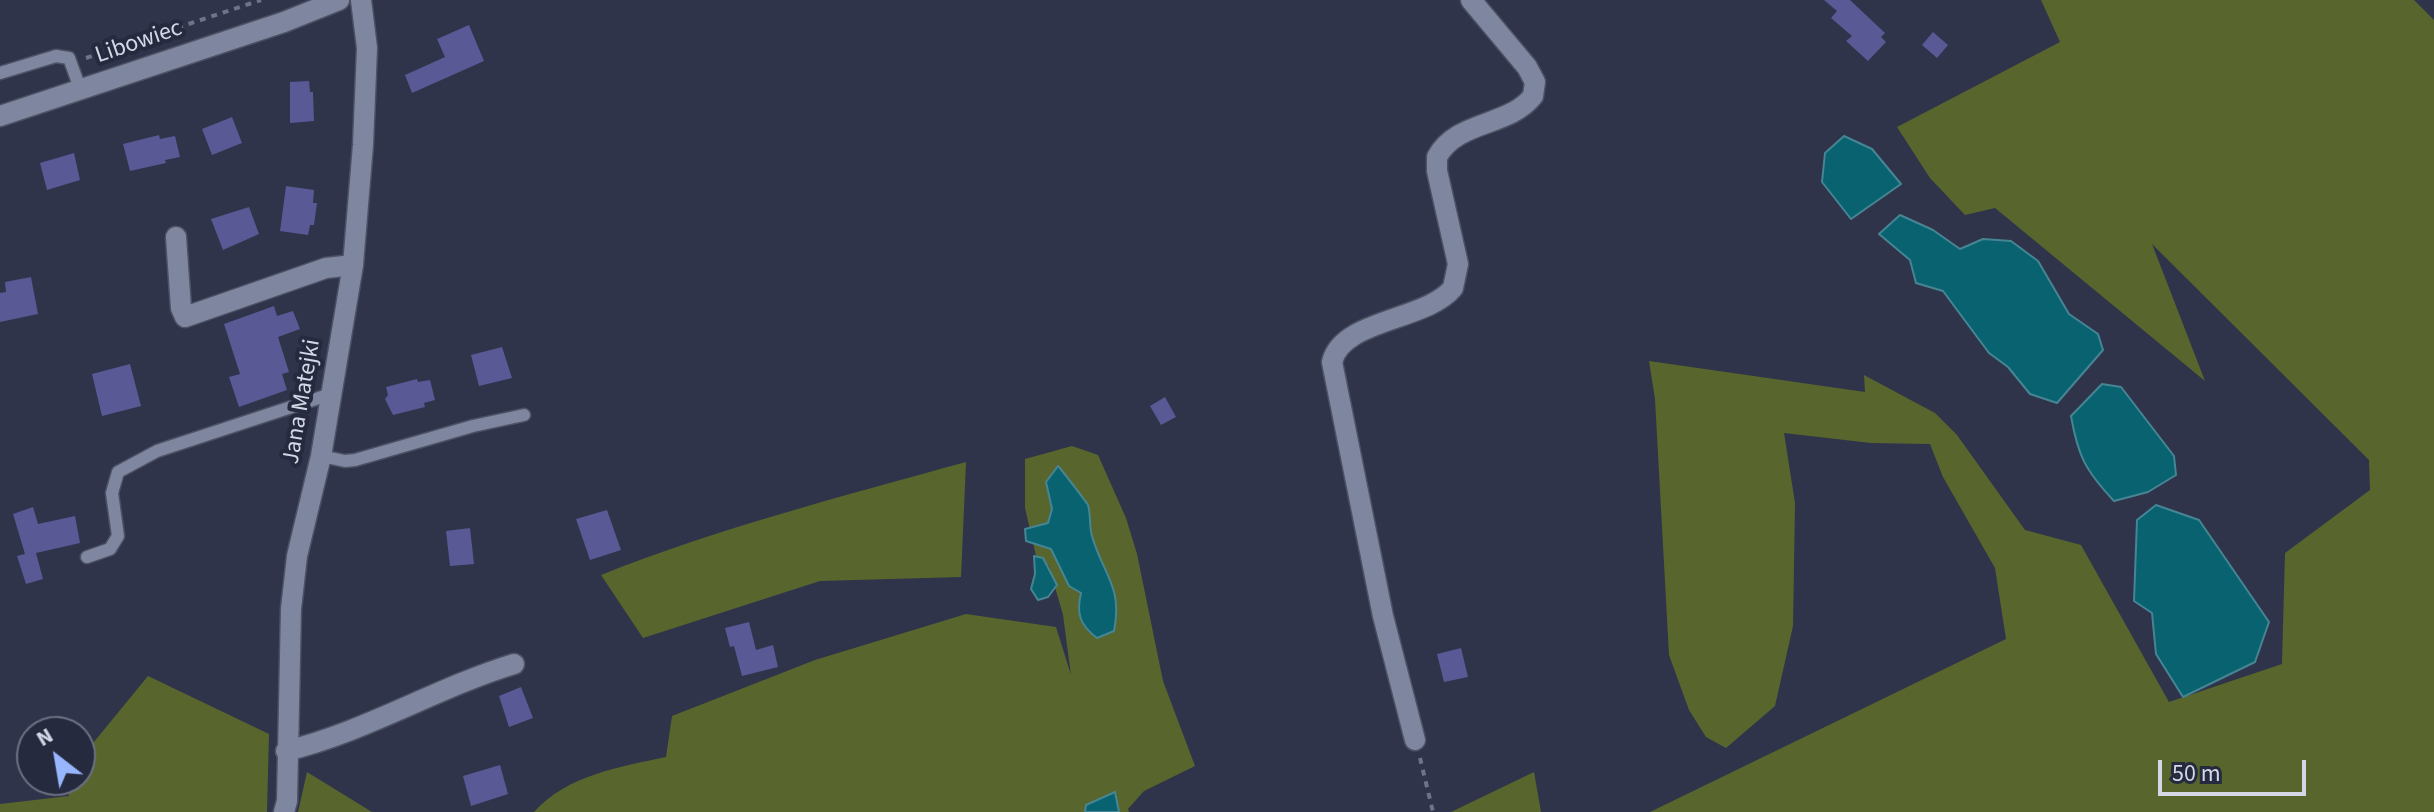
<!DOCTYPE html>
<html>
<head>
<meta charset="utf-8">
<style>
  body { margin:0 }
  #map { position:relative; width:2434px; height:812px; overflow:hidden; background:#2f344a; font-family:"Source Sans 3",sans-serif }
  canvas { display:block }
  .north { position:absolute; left:16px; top:716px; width:80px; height:80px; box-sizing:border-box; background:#252a3f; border:2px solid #6b7082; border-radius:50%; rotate:329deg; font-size:22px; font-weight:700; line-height:32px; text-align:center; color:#d4d8e6 }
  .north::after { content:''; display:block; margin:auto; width:28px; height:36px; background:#97b6fd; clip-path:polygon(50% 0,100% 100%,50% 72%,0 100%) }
  .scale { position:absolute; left:2158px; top:760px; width:148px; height:36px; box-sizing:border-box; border:4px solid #d4d8e6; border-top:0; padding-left:10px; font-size:24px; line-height:28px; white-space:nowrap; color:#d4d8e6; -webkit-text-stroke:6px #252a3f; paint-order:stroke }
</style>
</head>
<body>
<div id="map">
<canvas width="2434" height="812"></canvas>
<div class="north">N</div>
<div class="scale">50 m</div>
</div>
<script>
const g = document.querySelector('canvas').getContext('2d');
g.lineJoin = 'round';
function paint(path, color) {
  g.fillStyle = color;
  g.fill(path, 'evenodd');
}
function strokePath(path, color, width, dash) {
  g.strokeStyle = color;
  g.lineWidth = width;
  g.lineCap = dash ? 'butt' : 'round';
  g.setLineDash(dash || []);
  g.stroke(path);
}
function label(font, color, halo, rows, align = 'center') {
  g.font = font + ' "Source Sans 3",sans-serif';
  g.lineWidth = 8;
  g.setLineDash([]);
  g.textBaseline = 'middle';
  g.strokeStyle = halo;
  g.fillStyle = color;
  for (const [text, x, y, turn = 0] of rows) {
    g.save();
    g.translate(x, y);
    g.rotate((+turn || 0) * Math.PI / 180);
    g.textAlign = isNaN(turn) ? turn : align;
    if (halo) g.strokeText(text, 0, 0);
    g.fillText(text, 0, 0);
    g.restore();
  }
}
const green = new Path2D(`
  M2041,0h373l20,20v792h-784l356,-173 -11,-71 -52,-91 -13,-33 -59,-1 -87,-10 11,70 -2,123 -18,80 -49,42 -20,-11 -17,-27 -20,-55 -14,-256 -6,-38 216,31 -1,-17 71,38 22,22 68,95 56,15 88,157 113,-38 3,-111 85,-63 -1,-30 -217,-216 53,137 -210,-173 -30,7 -35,-37 -33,-51 163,-85z
  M1072,446l26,9 28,63 11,36 26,127 32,85 -51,25 -16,18 1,3h-595c33,-37 86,-45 132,-55l6,-41 143,-56 151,-46 90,13 15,48 -8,-60 -14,-49 -12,-6 -12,-52v-49z
  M966,462l-5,115 -141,4 -177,57 -42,-63c118,-47 242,-79 365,-113z
  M148,676l121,58 -2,78h-267v-8l69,-8 -2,-16h13v-21z
  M307,772l65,40h-74z
  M1534,772l7,40h-90z`);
const water = new Path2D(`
  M1844,136l28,13 29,35 -50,35 -29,-37 3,-29z
  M1900,215l33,15 27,19 23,-10 28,2 27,20 31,53 29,20 5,16 -46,53 -27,-9 -22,-27 -19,-14 -46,-62 -27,-8 -6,-23 -31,-26z
  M2102,384l19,3 53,69 2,19 -28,17 -34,9c-28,-30 -36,-44 -43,-85z
  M1058,466c3,3 29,37 30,39 3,10 1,22 4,31 11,39 31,50 22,95l-17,7c-17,-13 -21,-24 -16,-45l-12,-7 -18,-37 -25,-8 -1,-12 23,-6 4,-14 -6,-27z
  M2156,505l43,15 70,102 -14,40 -72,35 -27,-43 -4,-41 -18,-12 3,-81z
  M1034,556l9,2 14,27 -9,12 -10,3 -7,-11 4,-15z
  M1115,792l4,20h-34l1,-7z`);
const building = new Path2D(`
  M1824,0h26l35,33 -4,4 5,5 -18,19 -22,-20 6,-5 -21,-18 6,-7z
  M469,25l15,36 -72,32 -7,-18 40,-18 -8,-18z
  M1933,32l15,13 -11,13 -15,-13z
  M309,81l1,11h3l1,29 -24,2v-41z
  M232,117l10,26 -30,12 -10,-26z
  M159,135l1,4 15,-3 5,21 -15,3 1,3 -36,8 -7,-27z
  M74,153l6,27 -33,10 -7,-27z
  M286,186l28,4 -1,13h4l-3,22h-4l-2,10 -28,-4z
  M249,207l10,27 -36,16 -12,-31z
  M31,277l7,37 -38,8v-29l6,-1 -1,-10z
  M274,306l3,10 16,-5 7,18 -22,8 11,35 -7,2 5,16 -48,17 -10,-30 11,-3 -16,-50z
  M502,347l10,31 -33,8 -8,-31z
  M130,364l11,42 -39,10 -10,-42z
  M417,379l1,3 12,-2 5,20 -11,3 1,4 -32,8 -8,-16 3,-4 -2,-8z
  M1165,397l11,20 -15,8 -11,-19z
  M33,507l5,17 37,-8 5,27 -44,10 7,26 -17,5 -9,-28 8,-2 -12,-40z
  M607,510l14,40 -31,10 -14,-41z
  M470,528l4,36 -24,2 -4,-35z
  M749,622l7,28 17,-5 5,22 -36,9 -8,-30 -4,1 -5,-19z
  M1461,648l7,29 -24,5 -7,-28z
  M521,687l12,31 -24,9 -10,-31z
  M500,765l8,29 -37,12 -8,-30z`);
const path = new Path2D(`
  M86,58l175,-58
  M1420,758l13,54`);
const service = new Path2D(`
  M0,73l56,-17 13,2 12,33
  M321,456l24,5 10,-1 118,-34 51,-11
  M87,557l23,-8 8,-13 -6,-43 6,-21 39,-21 174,-57`);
const minor = new Path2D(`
  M176,237l5,71 4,9 141,-49 27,-3
  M1415,740l-32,-124 -51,-254c10,-43 94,-41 121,-74l5,-24 -21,-93v-14c20,-37 72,-30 96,-61l2,-14 -8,-15 -56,-67
  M286,751c79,-19 150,-63 228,-87
  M284,812l3,-11 4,-192 6,-53 24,-100 32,-191 10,-120 4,-97 -6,-48`);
const tertiary = new Path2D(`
  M0,116l284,-94 55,-22`);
const streetNames = [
  ["Libowiec",139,43,-19],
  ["Jana Matejki",303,402,-80]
];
paint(green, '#58662e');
paint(water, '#096270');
strokePath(water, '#468593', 2);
paint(building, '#595995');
strokePath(service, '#4c5163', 15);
strokePath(minor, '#4c5163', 23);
strokePath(tertiary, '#4c5163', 23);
strokePath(path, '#6e7386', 4, [6, 6]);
strokePath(service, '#7f86a0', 12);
strokePath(minor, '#7f86a0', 20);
strokePath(tertiary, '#7f86a0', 20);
label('24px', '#d4d8e6', '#252a3f', streetNames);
</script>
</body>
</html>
